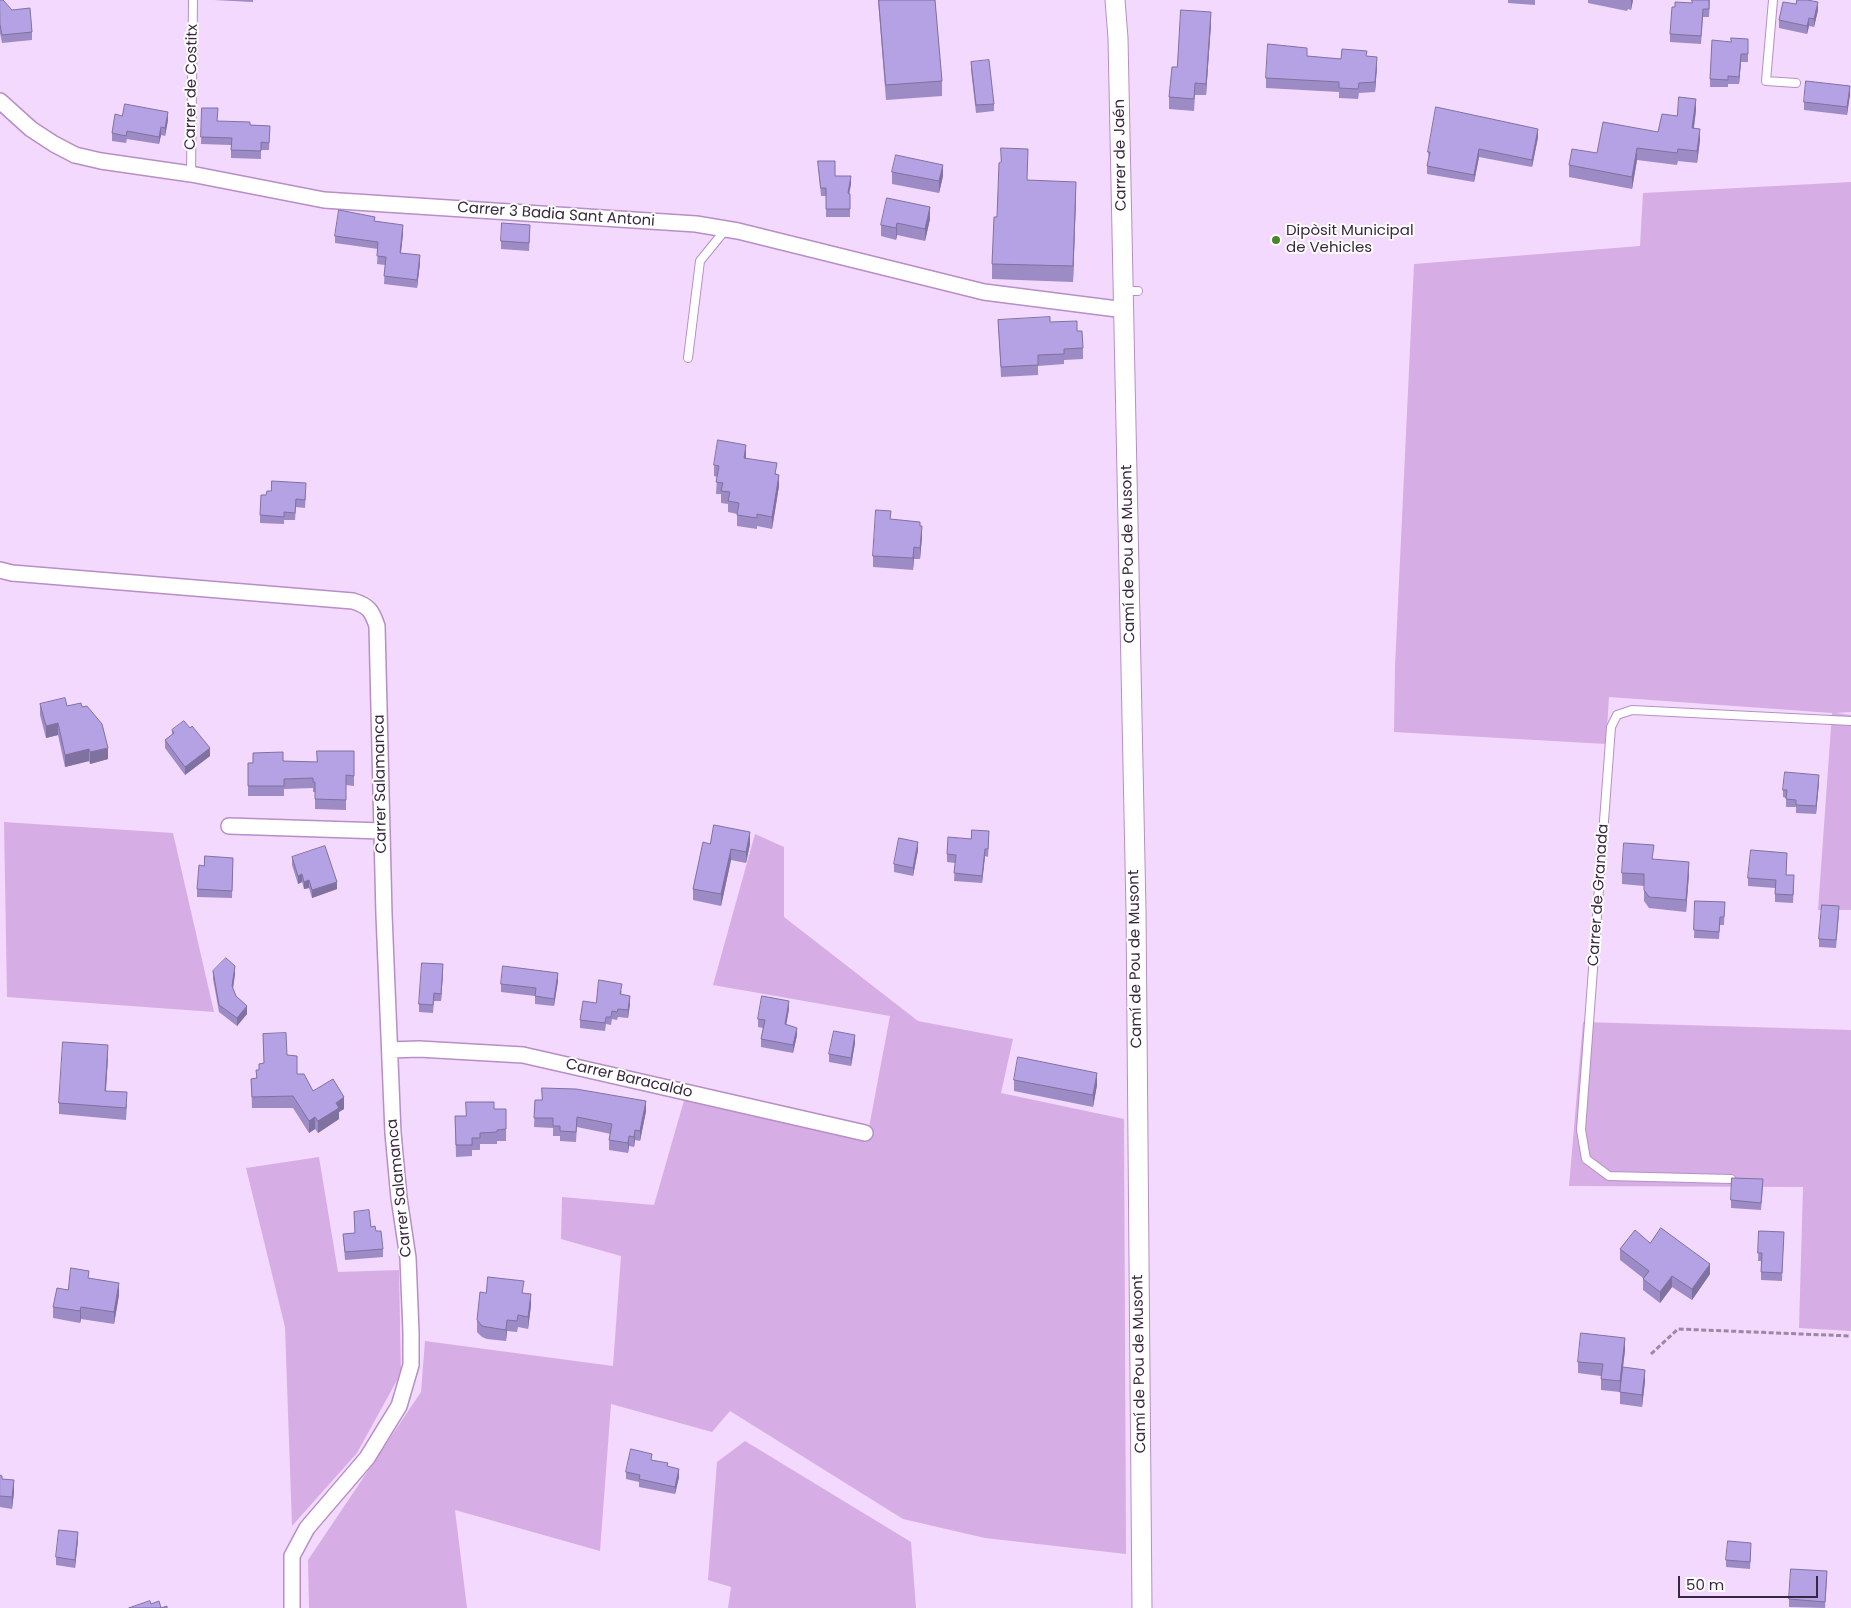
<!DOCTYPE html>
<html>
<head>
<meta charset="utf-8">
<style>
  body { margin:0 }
  #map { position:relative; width:1851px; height:1608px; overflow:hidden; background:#f3d9fd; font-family:Poppins,sans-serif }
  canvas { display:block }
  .scale { position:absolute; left:1678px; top:1576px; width:140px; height:22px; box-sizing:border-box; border:2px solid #38283f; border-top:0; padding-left:6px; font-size:15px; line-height:18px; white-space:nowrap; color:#38283f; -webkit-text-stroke:4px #fff; paint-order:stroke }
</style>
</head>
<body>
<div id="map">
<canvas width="1851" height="1608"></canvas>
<div class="scale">50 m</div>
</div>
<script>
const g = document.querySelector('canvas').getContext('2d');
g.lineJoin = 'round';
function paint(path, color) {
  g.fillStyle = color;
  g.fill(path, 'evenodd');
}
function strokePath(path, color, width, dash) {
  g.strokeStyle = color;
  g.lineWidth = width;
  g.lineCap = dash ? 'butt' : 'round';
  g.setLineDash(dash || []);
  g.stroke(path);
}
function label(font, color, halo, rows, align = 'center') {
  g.font = font + ' Poppins,sans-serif';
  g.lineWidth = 4;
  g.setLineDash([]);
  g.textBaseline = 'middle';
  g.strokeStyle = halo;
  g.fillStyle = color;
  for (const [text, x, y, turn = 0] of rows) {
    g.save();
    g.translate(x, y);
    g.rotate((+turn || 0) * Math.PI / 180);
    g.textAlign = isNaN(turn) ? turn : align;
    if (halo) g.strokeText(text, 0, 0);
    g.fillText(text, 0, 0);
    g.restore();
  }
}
const green = new Path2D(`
  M1851,182v530l-15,1 15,2v195h-33l14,-197 -223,-16 -3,47 -212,-12 1,-66 19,-402 226,-18 3,-53z
  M4,822l169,11 41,179 -207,-15z
  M755,834l29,13v70l134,104 95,18 -12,54 123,26 2,435 -141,-16 -82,-19 -173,-108 -18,21 -101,-28 -11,147 -145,-41 12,98h-158l-1,-48 113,-168 4,-51 188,25 8,-110 -60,-17 1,-42 92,8 31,-108 182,41 23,-122 -177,-31z
  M1583,1022l268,8v301l-52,-3 4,-141 -234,-1z
  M319,1157l19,115 61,-2 2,103 -44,80 -65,73 -7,-199 -39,-159z
  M745,1441l166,101 5,66h-188l3,-21 -23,-7 9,-118z`);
const path = new Path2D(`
  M1651,1354l27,-25 173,7`);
const service = new Path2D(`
  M1773,0l-7,81 30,2
  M191,174l2,-174
  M1124,291h14
  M688,358l12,-97 26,-32
  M1731,1179l-122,-3 -23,-17 -5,-29 30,-403 6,-12 15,-5 219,11`);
const minor = new Path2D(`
  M0,101l31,28 23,15 21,11 26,6 90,13 133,26 372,24 42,7 246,61 141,18
  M0,570l12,3 341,28c16,5 19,10 24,25l7,289 9,218 6,65 9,60 3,74v33l-12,41 -32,52 -60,70 -15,28v52
  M229,826l153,5
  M390,1050l29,-1 104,6 342,78`);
const tertiary = new Path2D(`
  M1115,0l3,38 18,872 6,698`);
const wall = new Path2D(`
  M0,0l12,10 20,22v8l-30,3 -2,-10z
  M214,0h39v2z
  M878,0h57l7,81v15l-56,4z
  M1508,0h27v5l-27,-2z
  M1588,0h45l-2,10 -3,-1 -1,2 -39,-8z
  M1710,0l-1,17h-6l-2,27 -31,-2v-8l5,-27 17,-4z
  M1796,4l22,6 -4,17 -5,-1 -2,8 -28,-6v-8z
  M1211,24l-5,71h-11l-1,16 -25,-2v-12l8,-30z
  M1748,39v23h-7l-2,22h-11v3h-18v-8l21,-37z
  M1307,56l34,3 26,-3 10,11 -2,25 -16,1 -1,6 -19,-1v-6l-73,-4v-10z
  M971,62l23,42v7l-18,2 -5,-43z
  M1850,94l-3,21 -43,-5v-8z
  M202,108l15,13 33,4 20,1 -1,24h-8v9l-30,-1v-13l-30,-1z
  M1696,110l-2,18 6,12 -3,23 -19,-2 -1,4 -40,-5 -5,29 -63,-12v-12l28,-12 61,-21 19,-16z
  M122,116l46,4 -3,16 -4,-1 -2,9 -32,-5 -1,4 -14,-2v-8z
  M1538,137l-6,30 -53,-10 -5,25 -47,-8v-8l2,-7 -1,-7z
  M818,161l17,15 16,8 -2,9 1,1v23h-24v-21h-5z
  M892,172l51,4 -4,17 -47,-9z
  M1028,180l48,17 -3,85 -81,-3v-15l5,-47z
  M930,219l-5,22 -28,-6 -1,5 -15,-4v-11z
  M375,221l28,12 -2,20 19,10 -3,25 -33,-4 1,-19 -8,-1 1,-15 -43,-6v-7z
  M530,233l-1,18 -28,-2v-8z
  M998,320l52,2 27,9 6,17v11l-19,1v4l-26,2v9l-37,2z
  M746,456v2l31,16 2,12 -7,43 -15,-3v3l-20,-3v-12l-9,-2v-8l-7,-1v-9h-5l1,-17 -3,-1v-11z
  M306,491l-1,17 -9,-1 -1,13h-11v4l-24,-1v-8l6,-20z
  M891,520l29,6 2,11 -2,22h-6l-1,11 -40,-3v-11z
  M40,704l42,3 26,52 -18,5 -1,-3 -24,6 -7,-32 -12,3 -6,-23z
  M172,730l38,26 -25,19 -20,-27v-8l7,-5z
  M354,751v35l-8,-1v25l-31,-1v-17h-2v-4l-29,1v7h-36v-33l35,-2 34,1z
  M1819,782l-3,32 -20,-1v-6h-10v-9l-3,-1v-7z
  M971,839h18l-1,18 -3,-1 -3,27 -28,-2 1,-18 -8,-1v-8z
  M710,844h40l-4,19 -15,-3 -10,46 -28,-6v-11z
  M918,850l-5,26 -19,-4v-8z
  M292,857l45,32 -25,9 -3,-10 -5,1 -2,-7 -4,2 -6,-19z
  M233,858l-1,40 -35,-1v-8l7,-23z
  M1653,859l36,15 -3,38 -37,-4 -5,-7v-15l-22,-2v-11z
  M1787,861l-1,14 8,8 -1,20 -18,-1v-14l-27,-2v-8z
  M1695,901l30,1 -1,23h-4l-1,14 -25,-1z
  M1839,914l-3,34 -17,-1v-8z
  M213,971l22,3 -2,15 3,7 11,18 -10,12 -18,-14 -6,-33z
  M443,972l-2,29h-7l-1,12 -14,-1v-8z
  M558,981l-4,25 -19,-2v-8l-34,-4v-8z
  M622,991l-1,3 9,10 -2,14 -10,-1 -1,3 -5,-1 -1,6 -5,-1 -1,7 -25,-3v-8l16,-17z
  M789,1009l-3,15 11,11 -4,18 -32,-6v-8l2,-11 -5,-1v-8z
  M263,1034l24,21 10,19 16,17 31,18 -5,3v7l-21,14 -3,-4 -6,4 -16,-25h-41l-1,-29 5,-1 3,-8 5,-6z
  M855,1043l-4,23 -22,-4v-8z
  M108,1057l-2,34 21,13 -1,16 -67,-6v-11z
  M1014,1080l83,5 -4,22 -79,-16z
  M535,1100l111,11 -6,30 -5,-1 -1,7 -5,-1 -1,7 -19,-3v-10l2,-6 -34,-7 -1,15 -16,-1v-5h-7v-8l-19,-1z
  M494,1109h12v32h-9v3h-17v6h-8v6l-16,1 -1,-41h11z
  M1763,1187l-2,23 -30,-2v-8z
  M354,1212l22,19 7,18v8l-38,3 -2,-26 12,-1z
  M1759,1231l25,1 -2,49 -21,-1v-19h-3z
  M1650,1243l60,31 -18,26 -20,-13 -12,16 -17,-13v-12l-23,-18v-11z
  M89,1278l30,17 -5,29 -33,-5 -1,4 -27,-5v-11l15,-17z
  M486,1293h38l7,12 -3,24 -10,-2 -1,5 -10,-1 -1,10 -19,-2 -5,-2 -5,-5v-12z
  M1625,1350l-2,17 22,14 -3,26 -22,-3v-12l-19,-2v-14l-23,-3v-11z
  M652,1460l27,17 -4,17 -36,-7v-5l-13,-3v-7z
  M0,1475l2,4 12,13 -2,17 -12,-2z
  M78,1540l-3,28 -19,-3v-8z
  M1751,1551l-1,18 -24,-2v-7z
  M1827,1579l-2,29 -36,-1v-8z`);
const shadedWall = new Path2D(`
  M1631,0h2l-2,10z
  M1818,2v8l-4,17v-8z
  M1211,12v12l-5,71v-11z
  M1809,18v8l-2,8v-8z
  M1741,54v8l-2,22v-7z
  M1377,57v10l-2,25v-10z
  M1850,86v8l-3,21v-8z
  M1696,99v11l-4,29v-11z
  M168,112v8l-3,16v-8z
  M161,127v8l-2,9v-7z
  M1538,129v8l-6,30v-7z
  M1700,129v11l-3,23v-12z
  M1637,148v12l-5,29v-12z
  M1479,149v8l-5,25v-7z
  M943,165v11l-4,17v-12z
  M851,176v8l-3,17v-8z
  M1076,182v15l-3,85v-16z
  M930,207v12l-5,22v-12z
  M897,223v12l-1,5v-12z
  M403,225v8l-3,28v-8z
  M420,255v8l-3,25v-8z
  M746,445v11l-2,14v-12z
  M779,475v11l-7,43v-12z
  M922,526v11l-2,22v-11z
  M914,547v12l-1,11v-12z
  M58,723v12l-12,3v-12z
  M108,748v11l-18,5v-12z
  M210,748v8l-25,19v-8z
  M89,749v12l-24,6v-12z
  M1819,775v7l-3,32v-8z
  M750,832v12l-4,19v-11z
  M918,842v8l-5,26v-8z
  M731,849v11l-10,46v-12z
  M985,849v7l-3,27v-7z
  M1689,862v12l-3,38v-12z
  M302,874v8l-4,2v-8z
  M309,880v8l-5,1v-7z
  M337,882v7l-25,9v-8z
  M443,964v8l-2,29v-7z
  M235,966v8l-3,20v-8z
  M558,973v8l-4,25v-7z
  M630,996v8l-2,14v-8z
  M789,1001v8l-4,23v-8z
  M247,1006v8l-10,12v-8z
  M797,1028v7l-4,18v-8z
  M855,1035v8l-4,23v-8z
  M108,1045v12l-3,45v-11z
  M1097,1073v12l-4,22v-12z
  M344,1097v12l-5,3v7l-21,14v-12l18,-18z
  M646,1101v10l-6,30v-10z
  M315,1117v12l-6,4v-12z
  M635,1130v10l-1,7v-10z
  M629,1136v10l-1,7v-10z
  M1710,1264v10l-18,26v-11z
  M1672,1276v11l-12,16v-11z
  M119,1283v12l-5,29v-12z
  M531,1294v11l-3,24v-12z
  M81,1307v12l-1,4v-12z
  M507,1320v11l-1,10v-11z
  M1625,1338v12l-5,42v-11z
  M1645,1370v11l-3,26v-12z
  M679,1469v8l-4,17v-7z
  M14,1480v12l-2,17v-12z
  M78,1532v8l-3,28v-8z`);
const building = new Path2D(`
  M0,0h3l9,10 18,-2 2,24 -30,3 -2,-10z
  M879,0h56l7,81 -56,4z
  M1692,0h17v9h-6l-2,27 -31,-2 2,-27h3v-5l17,1z
  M1797,0h10l11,2 -4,17 -5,-1 -2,8 -28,-6 4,-18 13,2z
  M1181,10l30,2 -5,72 -11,-1 -1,16 -25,-2 3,-30h5z
  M1731,38l17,1v15h-7l-2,23 -11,-1v4l-18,-1 2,-39 19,2z
  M1268,44l39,4v8l34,3 1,-10 25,2 -1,5 11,1 -2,25 -16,1 -1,6 -19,-1v-6l-73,-4z
  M989,60l5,44 -18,1 -5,-43z
  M1806,81l44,5 -3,21 -43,-5z
  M1679,97l17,2 -4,29 8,1 -3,22 -19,-2 -1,4 -40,-5 -5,29 -63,-12 3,-16 25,4 6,-31 55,10 4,-18 15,2z
  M125,104l43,8 -3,16 -4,-1 -2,10 -32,-6 -1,5 -14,-3 3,-19 7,2z
  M1436,107l102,22 -6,31 -53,-11 -5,26 -47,-9 3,-14h-2z
  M202,108h16l-1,13 33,1v3l20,1 -1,17 -8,-1v9l-30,-1 1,-12 -31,-1z
  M1001,148l27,1 -1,31 49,2 -3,84 -81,-2 2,-47h3l2,-54 2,-1z
  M896,155l47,10 -4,16 -47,-9z
  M818,161h17v15h16l-3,17 2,1v15h-24v-21h-5z
  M887,198l43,9 -5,22 -28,-6 -1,5 -15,-3z
  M339,210l36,7 -1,4 29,4 -3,28 20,2 -3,25 -33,-4 2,-19 -9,-1 1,-14 -43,-6z
  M502,223l28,2 -1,18 -28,-2z
  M1050,317v5l27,-1v10h5l1,17 -19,1v5l-26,1v10l-37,2 -3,-47z
  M718,440l28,5 -2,13 33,5 -2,11 4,1 -7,42 -15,-3v4l-20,-3 2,-12 -11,-2 2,-9 -9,-1 2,-8 -7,-1 3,-16 -5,-1z
  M272,481l34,2 -1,17 -9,-1 -1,14 -11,-1v5l-24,-2 1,-20h5l1,-4h4z
  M876,510l15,1 -1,8 30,3v4h2l-2,22 -6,-1 -1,11 -40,-2z
  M65,698l2,8 14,-3 1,4 5,-1 15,18 6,24 -18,4 -1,-3 -24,6 -7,-32 -12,3 -6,-22z
  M184,721l6,7 2,-2 18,22 -25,19 -20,-27 9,-7 -2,-3z
  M317,751h37v25l-8,-1v25l-31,-1v-17h-2v-4l-29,1v7h-36v-23h5v-10l30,-1v9l34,1z
  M1785,772l34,3 -3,31 -20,-1v-5l-10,-1 1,-9h-4z
  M714,825l36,7 -4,20 -15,-3 -10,45 -28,-5 10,-47 7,2z
  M972,830l17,1 -1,18h-3l-3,27 -28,-3 2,-18 -9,-1 1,-17 23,2z
  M899,838l19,4 -5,26 -19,-4z
  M1624,843l30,2 -2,14 37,3 -3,38 -37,-3 -5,-7v-16l-22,-1z
  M325,846l12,36 -25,8 -3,-10 -5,2 -2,-8 -4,2 -6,-19z
  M1751,850l36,3 -1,22h8l-1,20 -18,-1 1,-14 -28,-2z
  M205,856l28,2 -1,33 -35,-2 2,-24 5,1z
  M1695,901l30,1 -1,15h-4l-1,15 -25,-2z
  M1822,905l17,1 -3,34 -17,-1z
  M226,958l9,8 -3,20 4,10 11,10 -10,12 -18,-13 -6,-34z
  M422,963l21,1 -2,30 -7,-1 -1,12 -14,-1z
  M503,966l55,7 -4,26 -19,-3 1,-8 -35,-4z
  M599,980l23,4 -2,10 10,2 -2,14 -10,-1 -1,3 -5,-1 -1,6h-5l-1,6 -25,-3 3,-19 13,2z
  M762,996l27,5 -4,23 12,4 -4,17 -32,-6 4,-19 -7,-1z
  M834,1031l21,4 -4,23 -22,-4z
  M286,1033l1,22 10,1v18h7l9,17 20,-12 11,18 -8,6 3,5 -21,13 -3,-4 -6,4 -16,-25 -41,1 -1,-18 6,-1 -1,-8h3v-6l5,-1 -1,-29z
  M63,1042l45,3 -3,46 22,1 -1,16 -67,-5z
  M1018,1057l79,16 -4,22 -79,-15z
  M542,1088l34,1 70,12 -6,30 -5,-1 -1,7 -5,-1 -1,7 -19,-3 3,-16 -35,-7 -1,15 -16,-1v-5h-7v-8h-19l1,-18h7z
  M466,1102h28v7h12v20l-9,1v2l-17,1v5h-8v7h-16l-1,-29h11z
  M1732,1178l31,1 -2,24 -30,-3z
  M369,1210l2,17 4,-1 1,5h5l2,18 -38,3 -2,-18 12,-1 -1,-21z
  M1661,1228l49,36 -18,25 -20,-13 -12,16 -17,-13 6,-8 -29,-22 15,-19 15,13z
  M1759,1231l25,1 -2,41 -21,-1 1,-19h-4z
  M71,1268l18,3 -1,7 31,5 -5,29 -33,-5 -1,4 -27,-4 4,-19 11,2z
  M488,1277l36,4 -2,12 9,1 -3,23 -10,-2 -1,6 -10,-1 -1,10 -19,-3 -5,-1 -5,-6 3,-28 6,1z
  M1581,1333l44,5 -5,43 -19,-2 2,-15 -25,-2z
  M1623,1367l22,3 -3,25 -22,-3z
  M631,1449l21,5 -1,6 17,3 -1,3 12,3 -4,18 -36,-8 1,-4 -14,-3z
  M0,1475l2,1v3l12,1 -2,17 -12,-1z
  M59,1530l19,2 -3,28 -19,-3z
  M1728,1541l23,2 -1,19 -24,-2z
  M1791,1569l36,2 -2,31 -36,-3z
  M150,1601l1,3 8,-3 2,7 6,-2v2h-38z`);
const markers = [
  [1276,240,5,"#488626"]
];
const streetNames = [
  ["Carrer de Costitx",192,87,-89],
  ["Carrer de Jaén",1121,155,-91],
  ["Carrer 3 Badia Sant Antoni",556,215,4],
  ["Camí de Pou de Musont",1129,554,-91],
  ["Carrer Salamanca",381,784,-91],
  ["Carrer de Granada",1599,895,-86],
  ["Camí de Pou de Musont",1136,959,-91],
  ["Carrer Baracaldo",629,1079,13],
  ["Carrer Salamanca",400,1188,-96],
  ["Camí de Pou de Musont",1140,1364,-91]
];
const poiNames = [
  ["Dipòsit Municipal",1286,231],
  ["de Vehicles",1286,248]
];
paint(green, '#d7ade6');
strokePath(service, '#b78ec7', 10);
strokePath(minor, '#b78ec7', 18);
strokePath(tertiary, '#b78ec7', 21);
strokePath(path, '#9d87a5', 3, [5, 2.5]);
strokePath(service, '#fff', 8);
strokePath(minor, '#fff', 15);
strokePath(tertiary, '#fff', 19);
paint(wall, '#9c8bc5');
paint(shadedWall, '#7f71a0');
paint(building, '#b5a2e5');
strokePath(building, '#7f71a0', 1);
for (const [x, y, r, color] of markers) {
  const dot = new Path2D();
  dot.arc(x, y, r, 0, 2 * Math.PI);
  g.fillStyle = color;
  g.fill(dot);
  strokePath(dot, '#fff', 2);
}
label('15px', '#38283f', '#fff', streetNames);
label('15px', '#38283f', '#fff', poiNames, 'left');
</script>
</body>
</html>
